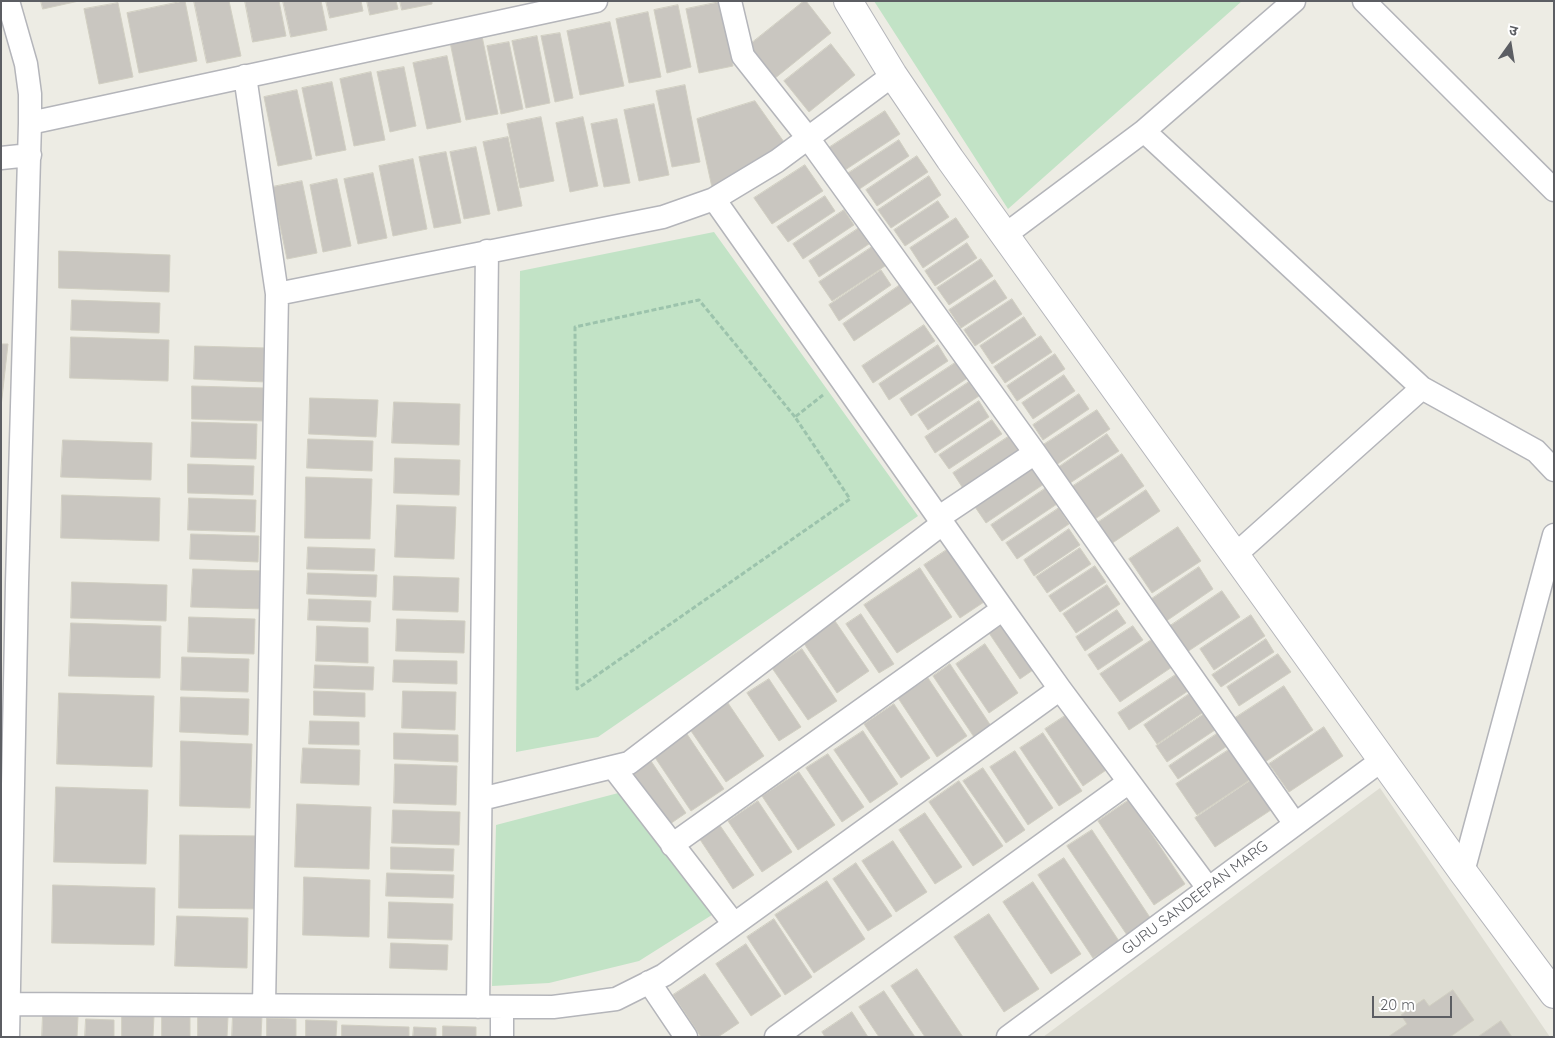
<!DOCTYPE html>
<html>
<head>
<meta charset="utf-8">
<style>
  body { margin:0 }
  #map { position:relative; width:1555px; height:1038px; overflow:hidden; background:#edece4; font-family:Quicksand,"Noto Sans Devanagari",sans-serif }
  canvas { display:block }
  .frame { position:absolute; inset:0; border:2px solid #5c5e63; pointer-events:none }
  .north { position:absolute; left:1485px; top:20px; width:50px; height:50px; -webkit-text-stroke:4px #fff; paint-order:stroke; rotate:13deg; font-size:14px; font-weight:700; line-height:20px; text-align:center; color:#5c5e63 }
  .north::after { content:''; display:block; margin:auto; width:18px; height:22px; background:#5c5e63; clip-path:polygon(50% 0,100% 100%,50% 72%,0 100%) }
  .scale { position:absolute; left:1372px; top:996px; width:80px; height:22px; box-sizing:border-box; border:2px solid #5c5e63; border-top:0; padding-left:6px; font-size:15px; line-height:18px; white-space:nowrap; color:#5c5e63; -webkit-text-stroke:4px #fff; paint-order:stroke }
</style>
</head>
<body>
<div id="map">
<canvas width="1555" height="1038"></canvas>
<div class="frame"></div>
<div class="north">उ</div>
<div class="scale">20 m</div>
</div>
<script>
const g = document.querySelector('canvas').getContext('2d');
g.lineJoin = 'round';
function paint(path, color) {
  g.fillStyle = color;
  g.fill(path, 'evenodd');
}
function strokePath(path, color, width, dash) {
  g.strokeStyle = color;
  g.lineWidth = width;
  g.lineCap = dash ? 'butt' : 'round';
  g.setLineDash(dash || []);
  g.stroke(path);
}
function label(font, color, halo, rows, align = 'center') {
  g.font = font + ' Quicksand,sans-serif';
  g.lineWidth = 4.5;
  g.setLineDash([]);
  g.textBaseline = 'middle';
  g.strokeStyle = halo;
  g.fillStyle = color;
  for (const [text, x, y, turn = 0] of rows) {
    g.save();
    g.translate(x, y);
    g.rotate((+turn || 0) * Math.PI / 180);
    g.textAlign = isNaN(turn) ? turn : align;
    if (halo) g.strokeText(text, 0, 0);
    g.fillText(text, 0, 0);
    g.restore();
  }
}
const education = new Path2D(`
  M1380,788l170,249h-507z`);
const green = new Path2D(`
  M874,1h368l-234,208z
  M714,232l204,284 -320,221 -82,15 4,-481z
  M626,791l89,122 -76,48 -90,22 -57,3 4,-161z`);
const building = new Path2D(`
  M41,1h38l-36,8z
  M185,1l12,60 -58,12 -12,-60z
  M194,1h35l12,55 -34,7z
  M245,1h34l7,35 -33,6z
  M283,1h38l6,29 -36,7z
  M326,1h35l2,10 -33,7z
  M367,1h29l2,8 -28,6z
  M400,1h32v3l-30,6z
  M804,1h2l25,32 -57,46 -26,-33z
  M720,2l13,64 -34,7 -13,-64z
  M118,3l15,74 -34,7 -15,-75z
  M678,5l13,62 -24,6 -13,-63z
  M648,12l13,65 -32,6 -13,-64z
  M610,22l14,64 -44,9 -13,-64z
  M560,33l13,65 -18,4 -14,-66z
  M482,36l16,78 -32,6 -16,-78z
  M537,36l13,67 -24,5 -14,-67z
  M509,42l14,67 -22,5 -14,-68z
  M831,44l24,31 -46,37 -25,-31z
  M447,56l14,66 -34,7 -14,-66z
  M404,67l12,59 -26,6 -13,-60z
  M371,72l14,68 -31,6 -14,-67z
  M332,82l14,68 -30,6 -14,-68z
  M685,85l15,77 -28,5 -16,-76z
  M297,90l15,69 -34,7 -14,-69z
  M755,101l29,41 -71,50 -16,-73z
  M654,104l15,71 -30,6 -15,-71z
  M885,111l15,23 -58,38 -15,-23z
  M541,117l13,64 -34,7 -13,-64z
  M583,117l15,69 -28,6 -14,-69z
  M617,119l13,64 -26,4 -13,-63z
  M508,137l14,69 -24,5 -15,-69z
  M899,140l10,16 -51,34 -11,-16z
  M476,147l14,67 -26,5 -14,-67z
  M446,152l15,71 -27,5 -15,-71z
  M917,156l11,16 -51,34 -11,-16z
  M413,159l14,70 -34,7 -14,-70z
  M805,165l18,26 -51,33 -18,-26z
  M373,173l14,65 -29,6 -14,-65z
  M929,176l12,19 -50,33 -13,-18z
  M337,179l14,67 -28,6 -13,-67z
  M302,181l15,72 -30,6 -15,-72z
  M825,196l10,15 -47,31 -11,-15z
  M938,201l11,16 -44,29 -11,-16z
  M844,210l10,15 -51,34 -10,-15z
  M956,218l13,19 -46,31 -13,-20z
  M859,228l10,16 -50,33 -10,-16z
  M967,243l10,15 -42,28 -10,-15z
  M875,245l13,19 -56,37 -13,-19z
  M59,251l111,4 -1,37 -110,-4z
  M981,259l12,17 -44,29 -12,-17z
  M881,270l10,15 -52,36 -10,-16z
  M995,280l12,18 -46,30 -12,-18z
  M903,283l12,17 -61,41 -11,-17z
  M1012,299l10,15 -47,32 -11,-16z
  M72,300l88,3 -1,30 -88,-3z
  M1024,317l12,18 -44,29 -12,-18z
  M924,325l11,16 -62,42 -11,-17z
  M1041,336l11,16 -47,31 -11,-16z
  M71,337l98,3 -1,41 -98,-3z
  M1,344h7l-7,63z
  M938,345l10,16 -59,39 -10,-16z
  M195,346l72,2 -1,34 -72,-3z
  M1055,354l10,15 -48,32 -10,-15z
  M958,361l11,16 -58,39 -11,-17z
  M1064,375l11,16 -42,28 -11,-16z
  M969,382l10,14 -51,34 -10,-15z
  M192,386l73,2 -1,33 -72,-2z
  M1079,394l10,15 -46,31 -10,-15z
  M310,398l68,2 -2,37 -67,-3z
  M979,401l10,16 -54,36 -10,-16z
  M394,402l66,2 -1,41 -67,-2z
  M1097,410l13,19 -57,38 -13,-20z
  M992,420l10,14 -53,35 -10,-14z
  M192,422l65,2 -1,35 -65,-2z
  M1107,434l12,17 -52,34 -11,-16z
  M1011,435l13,20 -58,38 -13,-20z
  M308,439l65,2 -1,30 -65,-3z
  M63,440l89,3 -1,37 -90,-3z
  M1122,454l22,32 -52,35 -22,-33z
  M395,458l65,2 -1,35 -65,-2z
  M188,464l66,2 -1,29 -65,-2z
  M1032,465l12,19 -58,39 -13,-19z
  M306,477l66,2 -2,60 -65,-1z
  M1046,488l11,16 -55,37 -11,-16z
  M1146,490l14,21 -55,37 -14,-21z
  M62,495l98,3 -1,43 -98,-3z
  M189,498l67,2 -1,32 -67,-2z
  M397,505l59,2 -2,52 -59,-2z
  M1059,508l10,16 -52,35 -11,-16z
  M1178,527l23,34 -49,32 -23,-34z
  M1069,529l11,16 -46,31 -10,-16z
  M191,534l68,2 -1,26 -68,-3z
  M954,545l36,53 -30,20 -36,-53z
  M308,547l67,2 -1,22 -67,-2z
  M1080,548l11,16 -44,29 -11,-16z
  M1095,566l11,16 -46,30 -11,-16z
  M1199,567l14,22 -51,35 -15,-22z
  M920,568l32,49 -55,36 -33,-48z
  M193,569l73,2 -1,38 -74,-2z
  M308,573l69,2 -1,22 -69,-3z
  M394,576l65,2 -1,34 -65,-2z
  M72,582l95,3 -1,36 -95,-3z
  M1107,585l13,19 -44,29 -13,-19z
  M1222,591l18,26 -53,35 -17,-26z
  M309,599l62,2 -1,21 -62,-2z
  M1117,610l9,13 -41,28 -9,-14z
  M861,614l33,50 -15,9 -33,-49z
  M1251,615l14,21 -51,34 -14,-21z
  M189,617l66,2 -1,35 -66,-2z
  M833,618l36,53 -32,22 -36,-54z
  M397,619l68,2 -1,32 -68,-2z
  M71,623l90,3 -1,52 -91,-2z
  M1005,623l31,45 -16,11 -31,-46z
  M317,626l51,2v35l-52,-2z
  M1133,626l10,14 -45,30 -10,-15z
  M1159,635l19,28 -58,39 -20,-28z
  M1266,639l8,13 -53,35 -9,-12z
  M985,644l33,49 -29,20 -33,-49z
  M802,649l35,52 -29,19 -36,-52z
  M1278,654l13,18 -52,34 -12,-19z
  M182,657l67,2 -1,33 -67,-2z
  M394,660l63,1v23l-64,-2z
  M950,664l41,62 -17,11 -41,-61z
  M315,665l59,2 -1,23 -59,-2z
  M1180,672l11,17 -62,41 -11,-17z
  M928,678l39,58 -30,21 -39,-59z
  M769,679l32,48 -22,14 -32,-48z
  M1284,686l29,44 -48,32 -30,-44z
  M1195,690l13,19 -51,35 -13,-19z
  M314,691l51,2v24l-51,-2z
  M403,691l53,1 -1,38 -53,-2z
  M59,693l95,3 -2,71 -95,-3z
  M181,697l68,2 -1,36 -68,-3z
  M728,703l36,53 -38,26 -37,-54z
  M894,704l36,54 -29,20 -37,-54z
  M1074,710l38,56 -29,20 -38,-57z
  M1204,714l11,16 -48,32 -11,-16z
  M310,721l49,1v23l-50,-1z
  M1324,727l19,29 -54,36 -20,-28z
  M1224,729l9,13 -55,37 -9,-13z
  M863,731l35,53 -28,19 -36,-53z
  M394,733l64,2v27l-64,-3z
  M1043,733l39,58 -23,15 -39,-58z
  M687,734l37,55 -33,22 -37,-55z
  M181,741l71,3 -2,64 -70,-2z
  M303,748l57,2 -1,35 -58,-2z
  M1230,749l21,30 -54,36 -21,-31z
  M1015,751l38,57 -25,17 -38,-58z
  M828,754l36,53 -22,15 -36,-54z
  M651,761l35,52 -19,13 -35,-52z
  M395,764l62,2 -1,39 -62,-2z
  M983,768l42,62 -19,13 -43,-62z
  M799,772l36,53 -37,25 -36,-54z
  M1251,780l20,30 -56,37 -20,-29z
  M959,781l44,65 -30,20 -44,-64z
  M56,787l92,3 -2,74 -92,-2z
  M1129,800l56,84 -31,21 -56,-84z
  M758,801l34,51 -30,20 -34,-51z
  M297,804l74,3 -2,62 -74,-2z
  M393,810l67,2 -1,33 -67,-2z
  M925,813l37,54 -27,17 -36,-54z
  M719,824l35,51 -21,14 -34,-51z
  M1092,830l59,89 -24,16 -60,-89z
  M180,835l80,1 -1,73 -80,-1z
  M893,841l34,51 -31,20 -34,-51z
  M391,847l63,2 -1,22 -62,-2z
  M1064,858l55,83 -26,17 -55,-83z
  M856,863l36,53 -24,15 -35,-52z
  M387,873l67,2 -1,23 -67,-2z
  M304,877l66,3 -1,57 -66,-2z
  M827,881l38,58 -51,34 -39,-58z
  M1033,882l48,72 -30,20 -48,-72z
  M53,885l102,3 -1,57 -102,-2z
  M389,902l64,2 -1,36 -64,-2z
  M989,914l50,75 -35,23 -50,-75z
  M177,916l71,2 -1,50 -72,-2z
  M774,919l38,58 -27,18 -38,-58z
  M391,943l57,2 -1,25 -57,-2z
  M746,944l35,52 -30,20 -35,-52z
  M917,969l46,68h-38l-34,-51z
  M705,974l34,49 -21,14h-17l-28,-42z
  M1453,990l21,30 -24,17h-62l19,-13 -6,-9 23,-16 5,7z
  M884,991l31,46h-36l-20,-30z
  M852,1012l16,25h-43l-3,-5z
  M162,1013l28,1v23h-28z
  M43,1015l35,2 -1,20h-35z
  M122,1015l32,1 -1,21h-31z
  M233,1015l29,1 -1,21h-29z
  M198,1016l30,1 -1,20h-29z
  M267,1018l29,1v18h-29z
  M86,1019l28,1v17h-29z
  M306,1020l31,1 -1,16h-30z
  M1501,1021l11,16h-34z
  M342,1025l67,2v10h-67z
  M443,1026l33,1v10h-33z
  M414,1027l22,1v9h-23z`);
const path = new Path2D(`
  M795,417l-96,-117 -124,27 2,362 273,-190 -55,-82 28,-22`);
const minor = new Path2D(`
  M8,1l18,63 4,30v29l-13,460 -9,454
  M730,1l13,55 65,82 227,315 260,371
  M1364,1l190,189
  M245,76l32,218 -13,711
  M30,123l566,-122
  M1144,131l150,-130
  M1,158l29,-3
  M714,199l289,410 57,80 148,199
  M1005,235l139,-104 278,257 -187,167
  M277,294l386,-77 51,-18 63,-38 116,-86
  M1422,388l114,63 18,19
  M938,518l97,-65
  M613,767l121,157
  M481,799l148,-36 313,-239
  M672,845l331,-236
  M1463,872l91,-337
  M649,982l37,55
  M9,1004l544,3 63,-8 48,-24 396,-286
  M478,1007l9,-756
  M502,1007v30
  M776,1037l353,-255
  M1008,1037l374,-277`);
const tertiary = new Path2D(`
  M848,1l45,74 57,84 513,713 91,122`);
const streetNames = [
  ["GURU SANDEEPAN MARG",1195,898,-37]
];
paint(education, '#dddcd2');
paint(green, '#c2e3c6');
paint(building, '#c9c6c0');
strokePath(building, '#d1cfc2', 1);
strokePath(minor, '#b4b5ba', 25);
strokePath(tertiary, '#b4b5ba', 30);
strokePath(path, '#9cc3ac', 3, [5, 2.5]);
strokePath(minor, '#fff', 22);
strokePath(tertiary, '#fff', 28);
label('15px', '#5c5e63', '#fff', streetNames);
</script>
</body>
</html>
